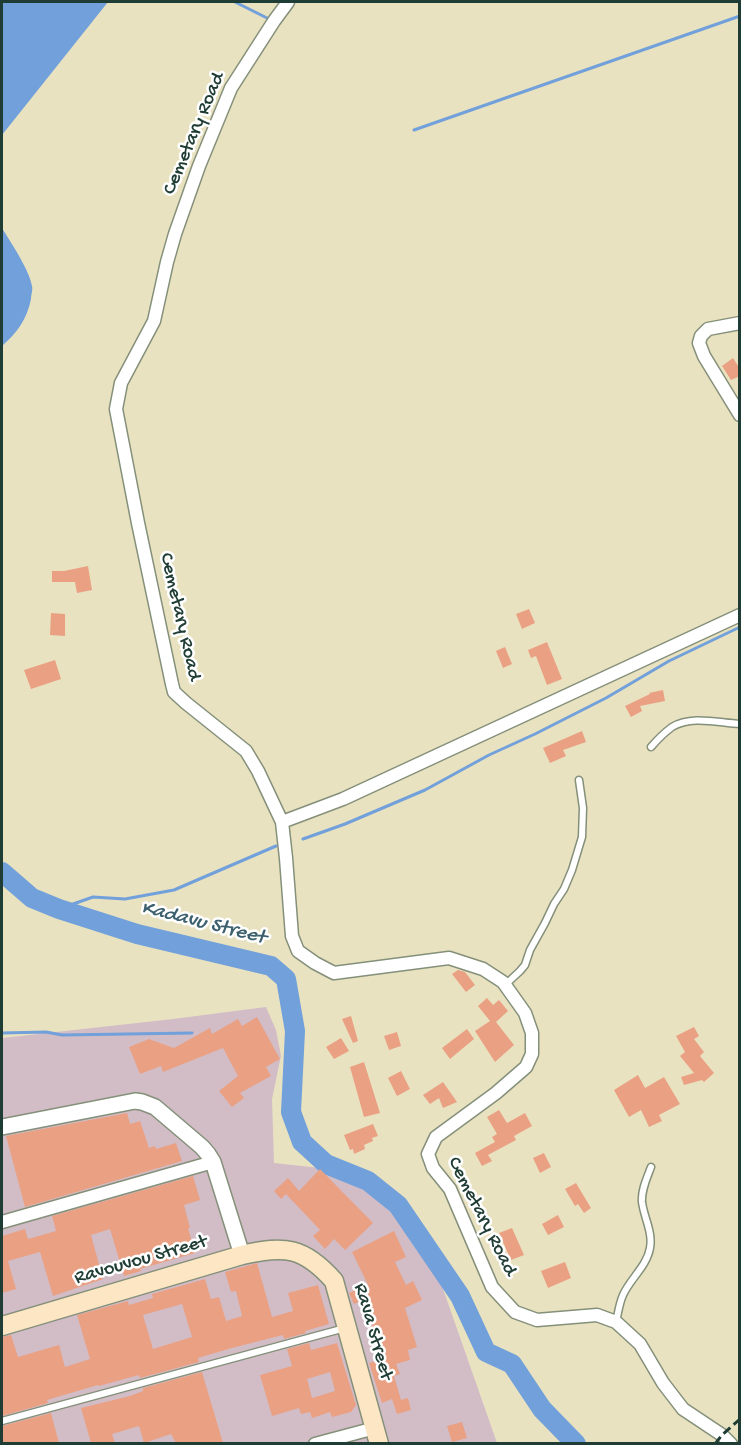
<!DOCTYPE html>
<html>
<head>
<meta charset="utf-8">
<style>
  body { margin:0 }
  #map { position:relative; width:741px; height:1445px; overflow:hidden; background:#e9e2c0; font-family:"Gochi Hand",sans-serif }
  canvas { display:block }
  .frame { position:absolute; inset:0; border:3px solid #1f3d34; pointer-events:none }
</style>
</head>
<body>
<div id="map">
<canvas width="741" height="1445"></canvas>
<div class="frame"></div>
</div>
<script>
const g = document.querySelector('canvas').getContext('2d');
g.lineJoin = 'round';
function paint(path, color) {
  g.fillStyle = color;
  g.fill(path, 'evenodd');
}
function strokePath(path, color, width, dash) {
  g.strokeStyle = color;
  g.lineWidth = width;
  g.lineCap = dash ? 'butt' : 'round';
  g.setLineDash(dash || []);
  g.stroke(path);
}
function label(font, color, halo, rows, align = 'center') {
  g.font = font + ' "Gochi Hand",sans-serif';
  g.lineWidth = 5;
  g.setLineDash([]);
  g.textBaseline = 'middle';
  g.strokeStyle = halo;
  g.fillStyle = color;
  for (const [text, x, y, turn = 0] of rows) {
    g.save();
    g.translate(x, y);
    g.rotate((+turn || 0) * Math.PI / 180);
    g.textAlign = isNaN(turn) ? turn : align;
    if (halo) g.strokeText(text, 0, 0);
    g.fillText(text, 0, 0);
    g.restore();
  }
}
const industrial = new Path2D(`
  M266,1007l10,23 5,26 -9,43 2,64 46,5 52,26 33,28 30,44 62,177h-495v-405l171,-19z`);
const water = new Path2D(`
  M2,2h106l-106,133z
  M2,228c9,15 27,41 30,58 1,4 -1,9 -1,13 -4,20 -14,34 -29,47z`);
const stream = new Path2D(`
  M235,2l32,16
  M414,130l326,-114
  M303,839l42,-15 80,-34 64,-35 46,-21 71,-36 63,-37 71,-34
  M59,909l34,-12 32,2 49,-9 102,-44
  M2,1033l44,-1 16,3 130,-2`);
const river = new Path2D(`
  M2,872l30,26 27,11 78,25 134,32 15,13 9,52 -4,81 11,30 24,22 42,17 30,24 62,91 26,56 26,12 30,45 34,35`);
const building = new Path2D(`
  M733,358l7,11v7l-9,4 -9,-14z
  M88,566l4,24 -15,3 -2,-11h-23v-11h12z
  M529,609l6,14 -13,6 -6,-15z
  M51,613l14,1v22l-15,-1z
  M547,642l15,37 -15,6 -11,-29 -5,2 -3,-8z
  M505,647l7,17 -9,4 -7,-17z
  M55,660l6,19 -30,10 -7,-19z
  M663,690l2,11 -25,5 2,5 -11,6 -6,-11 25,-12 -1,-1z
  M582,731l4,11 -23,8 3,6 -16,7 -7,-15z
  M458,970l7,2 10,13 -9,7 -14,-18z
  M487,998l6,7 6,-5 9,11 -12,11 18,23 -19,17 -20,-31 15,-10 -12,-15z
  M351,1016l7,25 -5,2 -11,-24z
  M257,1017l23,42 -14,8 5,9 -31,17 4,5 -12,9 -13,-16 19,-15 -15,-28 -60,24 -2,-6 -21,8 -11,-27 20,-8 25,9 36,-20 2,6 26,-15 4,7z
  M694,1027l5,9 -5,3 10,13 -4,4 14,17 -10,9 -2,-2 -18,5 -3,-8 13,-4 -14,-17 5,-4 -9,-16z
  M467,1029l7,10 -24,20 -8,-11z
  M397,1032l4,14 -12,4 -5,-14z
  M341,1038l8,13 -15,8 -8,-12z
  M364,1062l16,51 -16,4 -14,-50z
  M401,1071l9,18 -13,7 -9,-18z
  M638,1075l7,13 19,-11 16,27 -21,11 3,6 -13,6 -8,-17 -12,7 -15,-27z
  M443,1082l14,20 -14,6 -4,-10 -9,6 -7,-9z
  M499,1110l8,13 18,-10 7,13 -18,10 2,4 -28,15 4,6 -10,5 -7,-13 20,-11 -3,-5 5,-3 -10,-17z
  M127,1113l3,11 10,-3 9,27 6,-2 1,3 20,-6 6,18 -157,46 -19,-71z
  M373,1124l5,12 -6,2 1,3 -9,4 1,4 -11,5 -1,-5 -3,1 -6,-15z
  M544,1153l7,14 -11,6 -7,-15z
  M320,1169l53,54 -28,27 -11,-11 -9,10 -12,-13 7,-6 -34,-36 -5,5 -7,-8 14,-13 11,13z
  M193,1176l7,24 -16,5 6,23h-2l7,25 -55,16 1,2 -17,5 -14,-47 -19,6 12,44 -50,17 -13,-44 -32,9 8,28 -14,4v-57l23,-7 3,10 28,-8 -4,-15z
  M576,1183l15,25 -7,5 -6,-9 -3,2 -10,-17z
  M558,1215l6,12 -16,8 -6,-11z
  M512,1228l12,27 -13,5 -12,-27z
  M394,1231l12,26 -11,5 11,23 7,-4 9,19 -17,8 12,39 -9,3 2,10 -14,4 4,10 -6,2 7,24 7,-2 3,12 -14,4 -5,-15 -10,4 -13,-40 17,-5 -5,-17 -7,2 -5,-16 4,-1 -9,-26 -10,4 -5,-11 19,-8 -16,-33z
  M565,1262l6,16 -23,10 -7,-17z
  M257,1263l15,54 21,-6 -5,-18 30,-8 11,39 -24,7 1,2 -22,6 -1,-4 -51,13 -34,10 1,4 -59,16 -1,-3 -40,11 -1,-1 -51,15 1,3 -46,13v-79l9,-2 7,22 41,-12 6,22 25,-8 -13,-44 51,-14 1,4 24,-7 -1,-4 53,-15 6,20 8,-2 7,24 16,-5 -6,-25 -5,1 -6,-20zM182,1304l10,33 -39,12 -10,-34z
  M309,1343l2,7 26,-7 19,62 -5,7 -19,5 -2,-5 -18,6 -2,-6 -9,2 -2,-6 -27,8 -12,-41 32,-9 -5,-17zM330,1372l5,19 -23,7 -5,-19z
  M202,1372l21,71h-47l-5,-9 -27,9 -5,-17 -27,8 3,9h-24l-10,-35 49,-12 13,-5v-3z
  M51,1413l8,30h-57v-17z
  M462,1422l5,16 -15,4 -5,-16z`);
const service = new Path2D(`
  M651,747c6,-7 13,-14 21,-20 20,-12 46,-4 68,-3
  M505,985l15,-14 5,-6 5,-15 15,-27 9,-19 10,-15 8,-19 10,-33 1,-29 -4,-28
  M616,1322c2,-8 3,-18 7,-27 7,-16 24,-29 27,-47 3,-16 -6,-30 -8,-46 -1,-12 5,-24 9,-35
  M2,1421l343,-93`);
const minor = new Path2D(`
  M288,2l-14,19 -43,67 -32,78 -24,68 -8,28 -13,59 -33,62 -5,26 22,114 34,161 2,8 12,11 60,48 12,20 24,51 4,36 6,78 6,15 17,12 19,10 115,-15 34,11 20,13 22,31 7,20v21l-6,13 -30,26 -60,44 -8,17 5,14 17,21 42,98 23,25 22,8 60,-5 19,7 24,22 23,39 20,26 39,26 9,9
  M740,323l-32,6 -7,7 -2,7 5,13 36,59
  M282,822l61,-23 397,-184
  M2,1222l211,-60
  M315,1444l60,-16`);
const tertiary = new Path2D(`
  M2,1127l133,-26 7,1 13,5 47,40 6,7 5,8 29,93`);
const secondary = new Path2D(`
  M2,1326l240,-71c43,-10 62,-8 92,26l45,163`);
const rail = new Path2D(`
  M715,1444l7,-9 18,-16`);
const streetNames = [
  ["Cemetary Road",195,134,-67],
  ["Cemetary Road",179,617,77],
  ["Cemetary Road",481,1217,63],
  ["Ravouvou Street",141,1261,-16],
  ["Rava Street",372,1332,74]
];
const waterNames = [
  ["Kadavu Street",203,924,14]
];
paint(industrial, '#d2bdc7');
paint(water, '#71a0da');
strokePath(stream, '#71a0da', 3);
strokePath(river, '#71a0da', 20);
paint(building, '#eaa083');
strokePath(service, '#84907a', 9);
strokePath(minor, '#84907a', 15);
strokePath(tertiary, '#84907a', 18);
strokePath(secondary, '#84907a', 21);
strokePath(service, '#fff', 6);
strokePath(minor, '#fff', 12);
strokePath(tertiary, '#fff', 15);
strokePath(secondary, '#fce6c4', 18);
strokePath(rail, '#1f3d34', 3, [9, 4.5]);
label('20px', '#1f3d34', '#fff', streetNames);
label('italic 21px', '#3c606e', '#fff', waterNames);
</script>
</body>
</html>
